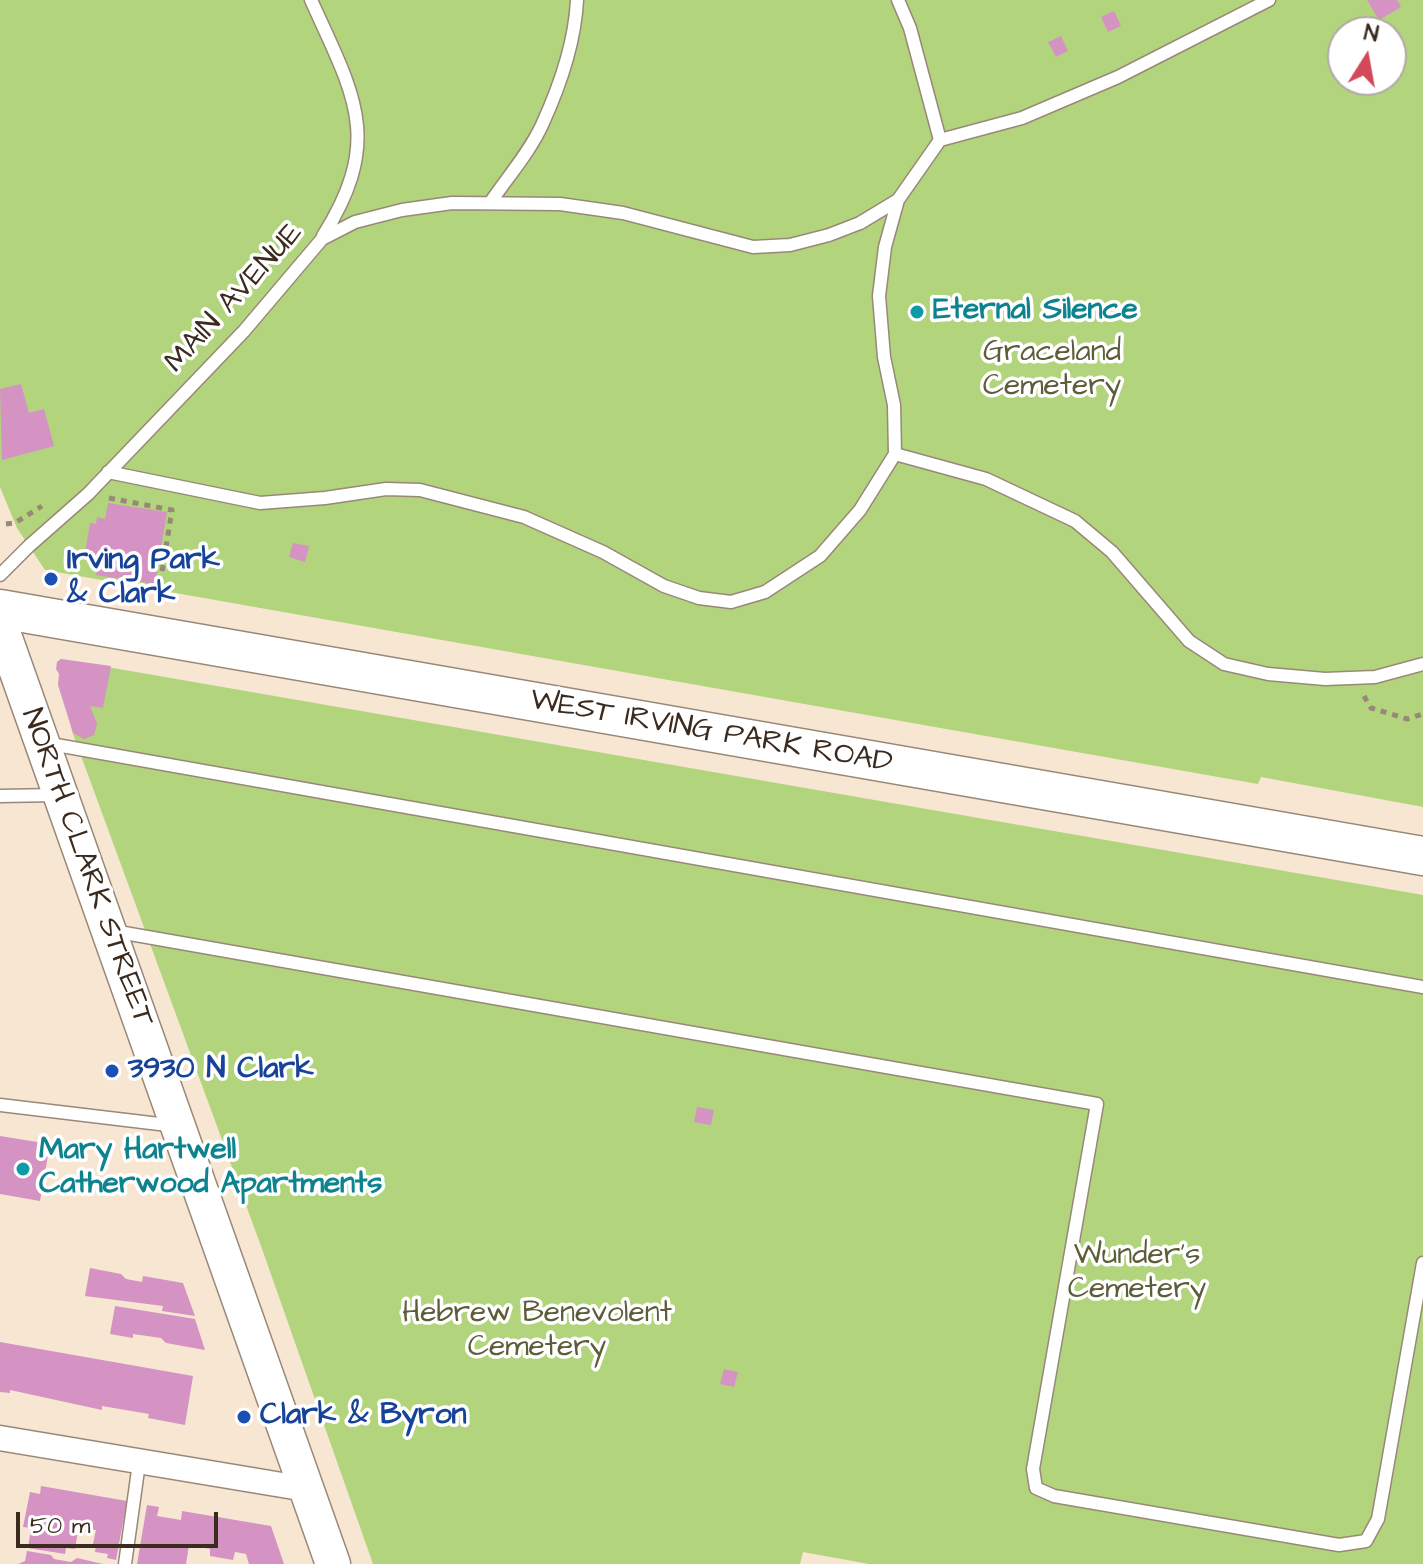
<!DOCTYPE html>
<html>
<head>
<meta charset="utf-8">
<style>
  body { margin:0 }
  #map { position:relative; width:1423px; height:1564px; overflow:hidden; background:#f7e7d2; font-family:"Architects Daughter",sans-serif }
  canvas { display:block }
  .north { position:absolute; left:1327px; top:16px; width:80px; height:80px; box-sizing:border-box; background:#fff; border:2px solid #b1aaa5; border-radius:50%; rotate:11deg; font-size:22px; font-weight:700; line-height:32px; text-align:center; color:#3b2a1e }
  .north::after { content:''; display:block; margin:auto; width:28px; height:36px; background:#d1495b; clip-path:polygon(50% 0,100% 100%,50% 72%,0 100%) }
  .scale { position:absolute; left:16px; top:1512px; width:202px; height:36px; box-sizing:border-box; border:4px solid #3b2a1e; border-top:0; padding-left:10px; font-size:24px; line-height:28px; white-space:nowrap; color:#3b2a1e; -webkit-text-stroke:6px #fff; paint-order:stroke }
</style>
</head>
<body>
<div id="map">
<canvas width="1423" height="1564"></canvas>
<div class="north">N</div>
<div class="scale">50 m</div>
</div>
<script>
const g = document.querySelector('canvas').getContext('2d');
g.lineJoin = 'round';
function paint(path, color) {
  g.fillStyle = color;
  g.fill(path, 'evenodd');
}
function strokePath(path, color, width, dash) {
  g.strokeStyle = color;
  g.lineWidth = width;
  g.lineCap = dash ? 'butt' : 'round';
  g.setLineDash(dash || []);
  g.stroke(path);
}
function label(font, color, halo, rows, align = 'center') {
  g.font = font + ' "Architects Daughter",sans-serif';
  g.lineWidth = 7;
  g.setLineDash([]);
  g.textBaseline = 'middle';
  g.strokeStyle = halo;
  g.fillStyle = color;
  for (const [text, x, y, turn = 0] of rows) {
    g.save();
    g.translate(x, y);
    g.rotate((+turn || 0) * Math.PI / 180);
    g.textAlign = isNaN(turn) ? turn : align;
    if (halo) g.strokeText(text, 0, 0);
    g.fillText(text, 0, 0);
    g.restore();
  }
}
const green = new Path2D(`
  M0,0h1423v807l-162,-30 -3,7 -1213,-214 -28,-42 -17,-41zM1343,32h48v48h-48z
  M61,659l1362,236v669h-554l-66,-12 -3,12h-427l-112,-318 -188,-512 -16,-72z`);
const building = new Path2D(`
  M1367,0h30l4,7 -22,13z
  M1114,11l7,15 -13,6 -7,-15z
  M1061,36l7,15 -12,6 -8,-15z
  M21,384l8,29 15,-4 10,37 -52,14 -2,-71z
  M108,503l59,9 -12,72 -59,-9 3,-20 -14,-2 5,-30 6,1 1,-7 8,2z
  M293,543l16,3 -4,16 -16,-5z
  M61,659l50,7 -8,42 -13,-2 7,18 -3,11 -10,4 -11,-6 -15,-48 1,-11 -3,-5 1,-7z
  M697,1107l17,3 -3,15 -17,-3z
  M0,1136l50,8 -10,57 -40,-7z
  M90,1268l31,6 5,5 16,3 1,-6 40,7 12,33 -33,-5 1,-5 -78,-10z
  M115,1306l80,13 10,31 -39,-7 -5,-5 -28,-4v4l-23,-4z
  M0,1342l193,34 -8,49 -37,-7 1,-4 -47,-8v4l-92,-20v3l-10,-1z
  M724,1369l14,3 -4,15 -14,-3z
  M41,1486l86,15 -11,59 -9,-2 1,-4 -13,-2 1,-8h-3l3,-14 -8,-1v4l-10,-2 -3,18 -9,-1 -1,6 -37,-6 3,-20 -8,-1 7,-35 10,2z
  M147,1505l12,2 -2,9 24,4 1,-9 89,15 13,38h-35l-3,-10 -11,-2 -2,8 -23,-4v-7l-21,-4 -3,19h-49z
  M27,1551l24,4 3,4 17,3 6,-4 26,6h-85l7,-3z`);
const path = new Path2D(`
  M109,498l63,12 -12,74
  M6,524l9,-1 27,-17
  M1364,696l7,12 36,11 16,-5`);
const service = new Path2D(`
  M311,0c43,95 73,139 12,236
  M898,0l12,28 30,112
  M940,140l82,-22 96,-41 151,-77
  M490,203c17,-25 39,-50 52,-78 17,-37 33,-83 35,-125
  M895,454l91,25 89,42 37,31 77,89 35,23 44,10 57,5 50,-2 48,-13
  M108,472l152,31 65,-5 61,-9 34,1 104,27 79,35 61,34 35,12 32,4 34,-10 55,-36 40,-46 35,-56 -1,-49 -10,-48 -5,-61 6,-49 13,-47 42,-60
  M0,575l29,-29 59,-52 156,-163 78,-92 33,-17 47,-12 50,-7 108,1 63,9 130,34 37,-2 39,-10 31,-12 38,-23
  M45,743l1378,244
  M0,796l57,-1
  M113,931l984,173 -64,365 3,19 18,8 285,49 27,-4 12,-22 45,-256
  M0,1105l176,21
  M125,1564l14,-101`);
const minor = new Path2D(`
  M0,1438l306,51`);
const secondary = new Path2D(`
  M0,624l333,940`);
const primary = new Path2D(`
  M0,609l1423,247`);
const markers = [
  [917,312,8,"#0f9aa8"],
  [51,579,8,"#1a4fb4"],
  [112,1071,8,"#1a4fb4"],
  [23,1169,8,"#0f9aa8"],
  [244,1417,8,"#1a4fb4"]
];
const streetNames = [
  ["MAIN AVENUE",235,299,-48],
  ["WEST IRVING PARK ROAD",711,733,10],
  ["NORTH CLARK STREET",86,868,70]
];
const cultureNames = [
  ["Eternal Silence",933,312],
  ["Mary Hartwell",39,1152],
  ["Catherwood Apartments",39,1186]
];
const parkNames = [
  ["Graceland",1052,354],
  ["Cemetery",1052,388],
  ["Wunder's",1137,1257],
  ["Cemetery",1137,1291],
  ["Hebrew Benevolent",537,1315],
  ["Cemetery",537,1349]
];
const transitNames = [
  ["Irving Park",67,562],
  ["& Clark",67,596],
  ["3930 N Clark",128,1071],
  ["Clark & Byron",260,1417]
];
paint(green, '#b1d47c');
paint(building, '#d493c3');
strokePath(service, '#998878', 15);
strokePath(minor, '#998878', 27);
strokePath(secondary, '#998878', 37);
strokePath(primary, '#998878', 41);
strokePath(path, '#998878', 5, [6, 6]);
strokePath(service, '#fff', 12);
strokePath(minor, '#fff', 24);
strokePath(secondary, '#fff', 34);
strokePath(primary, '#fff', 38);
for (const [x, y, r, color] of markers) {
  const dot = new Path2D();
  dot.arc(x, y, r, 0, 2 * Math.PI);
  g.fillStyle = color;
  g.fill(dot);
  strokePath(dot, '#fff', 3);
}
label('30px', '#3b2a1e', '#fff', streetNames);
label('bold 30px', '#0d838f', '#fff', cultureNames, 'left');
label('30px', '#5e5d3a', '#fff', parkNames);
label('bold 30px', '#164399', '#fff', transitNames, 'left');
</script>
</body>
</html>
